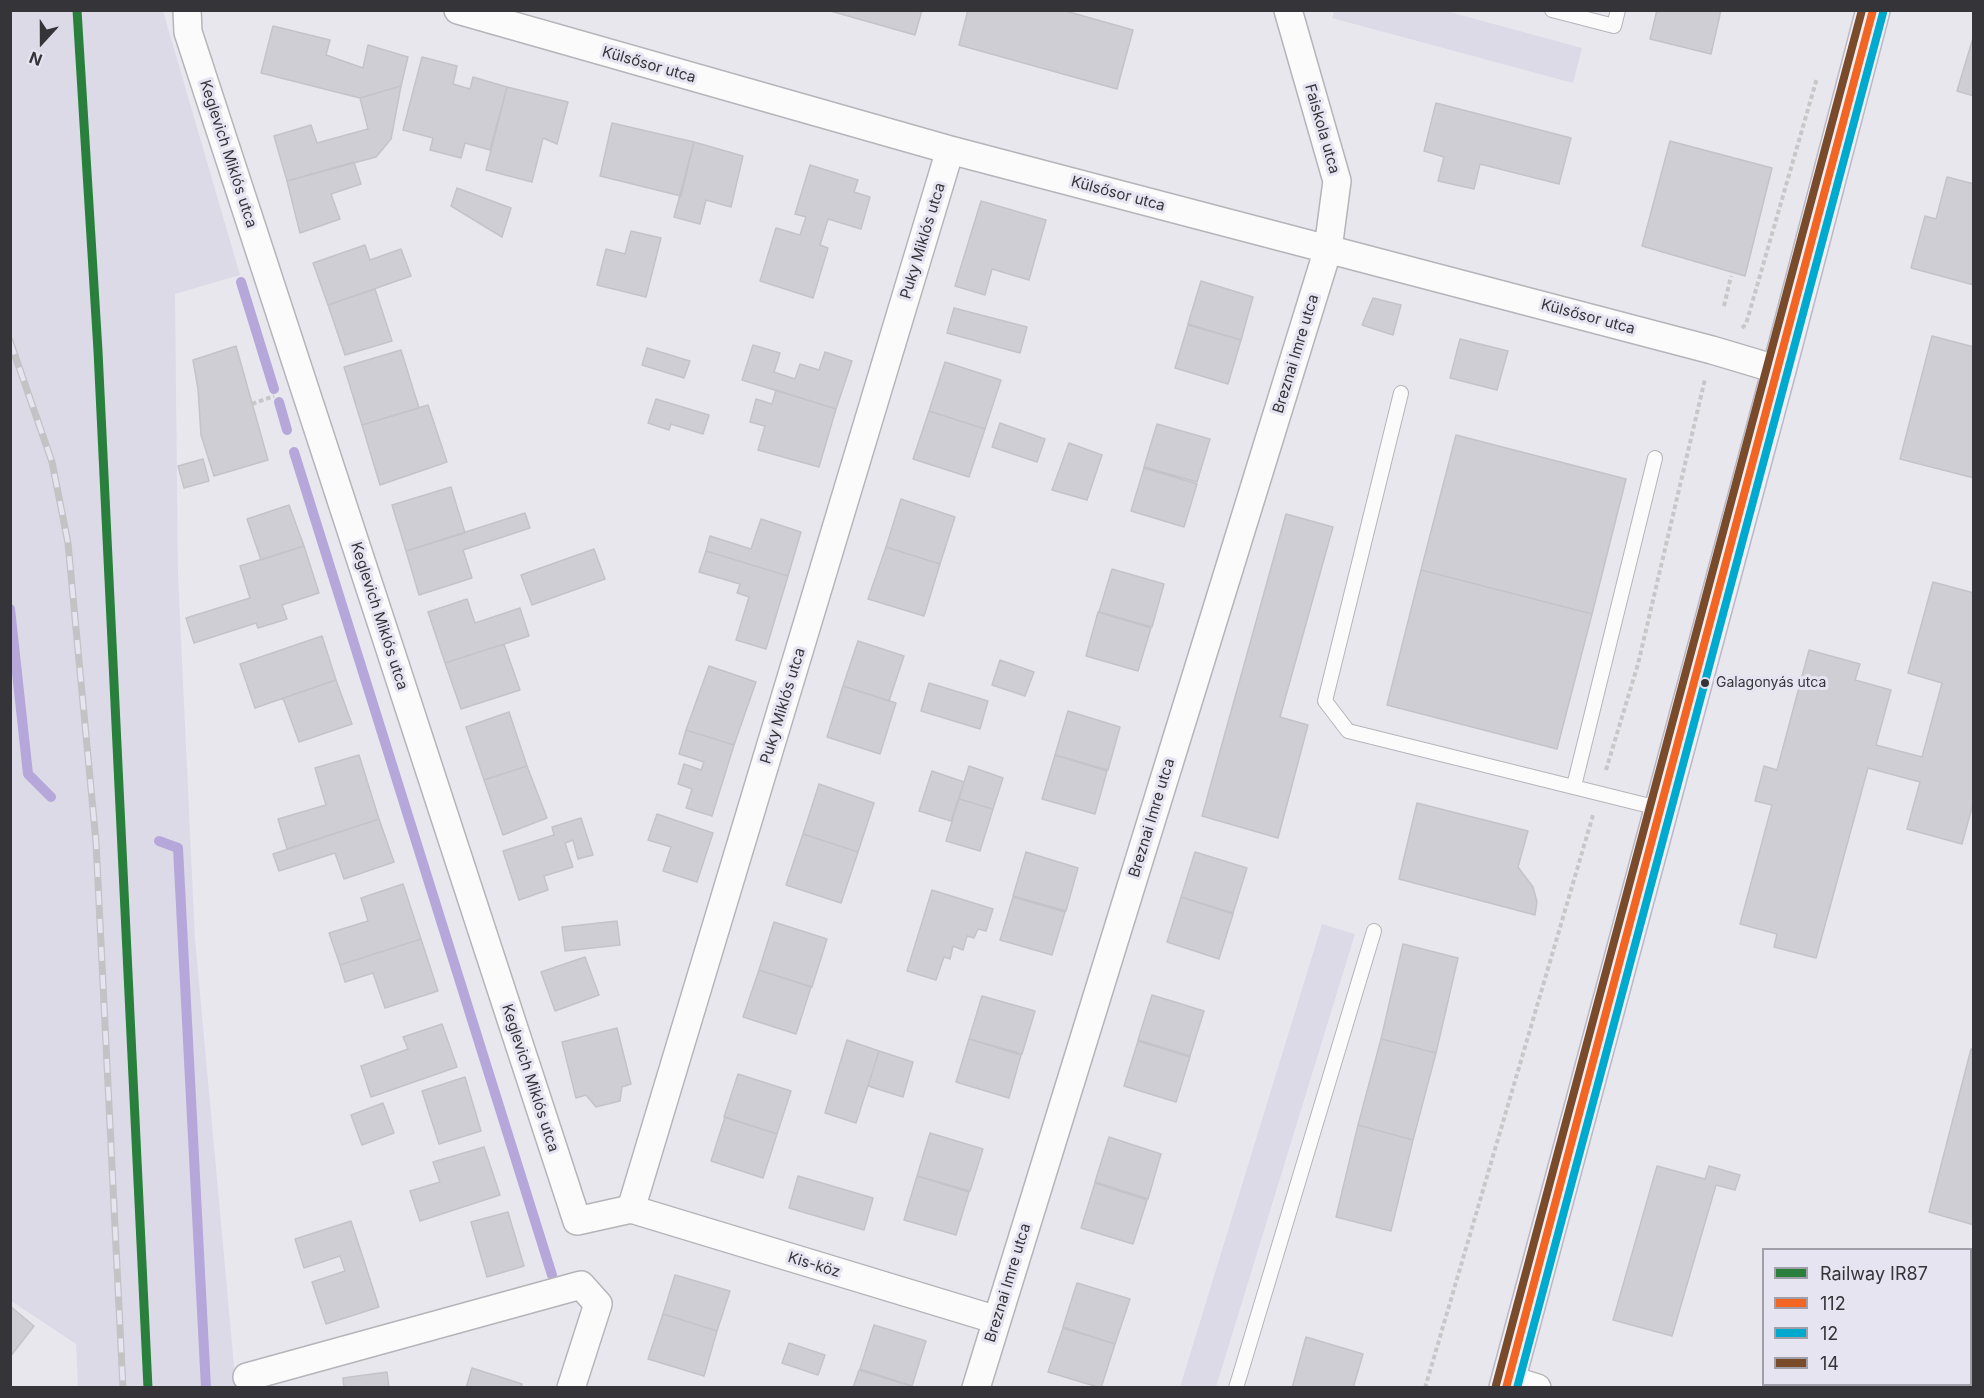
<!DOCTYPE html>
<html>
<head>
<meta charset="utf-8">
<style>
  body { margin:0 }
  #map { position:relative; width:1984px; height:1398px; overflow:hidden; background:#e8e7ee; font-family:Inter,sans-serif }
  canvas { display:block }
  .frame { position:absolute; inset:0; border:12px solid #353439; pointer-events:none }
  .legend { position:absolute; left:1762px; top:1248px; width:210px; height:138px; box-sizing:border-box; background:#e7e4f1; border:2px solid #a09ea7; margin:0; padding:8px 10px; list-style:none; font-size:18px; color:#353439 }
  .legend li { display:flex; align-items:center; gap:12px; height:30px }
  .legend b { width:30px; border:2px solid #a09ea7 }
  .north { position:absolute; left:12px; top:12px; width:60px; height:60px; -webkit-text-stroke:4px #e7e4f1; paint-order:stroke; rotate:201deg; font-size:16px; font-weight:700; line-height:24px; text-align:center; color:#353439 }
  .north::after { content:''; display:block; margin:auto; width:21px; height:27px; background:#353439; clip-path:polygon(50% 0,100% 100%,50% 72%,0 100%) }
</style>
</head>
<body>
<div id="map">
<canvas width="1984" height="1398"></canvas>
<div class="frame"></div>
<ul class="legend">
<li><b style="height:8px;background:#29803c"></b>Railway IR87</li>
<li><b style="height:8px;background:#f26522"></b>112</li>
<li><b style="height:8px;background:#00a9ce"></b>12</li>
<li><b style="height:8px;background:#7a4b2a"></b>14</li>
</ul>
<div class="north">N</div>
</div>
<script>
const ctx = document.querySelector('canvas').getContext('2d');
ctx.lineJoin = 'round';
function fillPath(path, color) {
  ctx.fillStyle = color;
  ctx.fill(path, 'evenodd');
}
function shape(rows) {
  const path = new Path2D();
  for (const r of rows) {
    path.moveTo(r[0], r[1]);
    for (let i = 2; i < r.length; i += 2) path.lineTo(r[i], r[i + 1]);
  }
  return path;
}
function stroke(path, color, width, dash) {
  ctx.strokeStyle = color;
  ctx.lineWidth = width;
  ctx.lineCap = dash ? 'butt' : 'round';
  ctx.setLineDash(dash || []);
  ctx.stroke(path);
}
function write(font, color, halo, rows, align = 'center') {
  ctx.font = font + ' Inter,sans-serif';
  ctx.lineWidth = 6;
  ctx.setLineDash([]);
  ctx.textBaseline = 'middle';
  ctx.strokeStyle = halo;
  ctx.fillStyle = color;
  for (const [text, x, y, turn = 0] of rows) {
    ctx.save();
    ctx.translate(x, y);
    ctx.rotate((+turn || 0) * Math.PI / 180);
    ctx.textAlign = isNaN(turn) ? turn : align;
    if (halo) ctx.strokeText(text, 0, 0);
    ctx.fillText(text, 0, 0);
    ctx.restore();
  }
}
const built = shape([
  [10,11,163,11,240,275,175,294,178,575,195,939,236,1387,78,1387,76,1344,11,1301],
  [1334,11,1446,11,1582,48,1573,83,1332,18],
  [1322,924,1355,934,1216,1387,1180,1387]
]);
const stream = shape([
  [241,282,274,389],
  [279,402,287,430],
  [294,452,552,1275],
  [10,609,28,774,51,797],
  [159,841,178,848,206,1388]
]);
const building = shape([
  [827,10,922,10,915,35,827,10],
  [968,10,1062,10,1133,30,1117,89,959,45,968,10],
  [1657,10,1721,10,1711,54,1650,39,1657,10],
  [273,26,330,40,326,55,363,68,368,45,408,57,401,86,360,98,261,73,273,26],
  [1973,38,1974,39,1974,96,1957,91,1973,38],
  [422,57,457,66,453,84,470,89,473,77,507,87,490,150,465,143,461,158,430,150,433,138,403,130,422,57],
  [401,86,391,139,376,157,287,181,274,136,311,125,317,143,368,129,360,98,401,86],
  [507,87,568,102,557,144,543,138,532,182,486,170,507,87],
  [1436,103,1571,138,1559,184,1480,164,1474,189,1438,181,1444,157,1424,151,1436,103],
  [612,123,694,142,681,196,600,176,612,123],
  [1670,141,1772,168,1745,276,1642,246,1670,141],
  [694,142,743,156,731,207,706,200,700,224,674,217,694,142],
  [354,162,361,184,331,194,340,219,300,233,287,181,354,162],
  [810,165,858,180,854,192,870,197,861,229,828,219,820,245,828,248,813,298,760,281,776,228,800,235,806,217,795,214,810,165],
  [1947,177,1974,184,1974,285,1911,268,1925,216,1936,219,1947,177],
  [457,188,511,208,502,237,451,206,457,188],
  [981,201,1046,220,1029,280,992,269,985,295,955,286,981,201],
  [631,231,661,238,646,297,597,285,606,249,625,254,631,231],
  [365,245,370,260,401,249,411,276,328,305,313,263,365,245],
  [1201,281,1253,297,1241,340,1188,324,1201,281],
  [375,289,392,341,345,355,328,305,375,289],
  [1373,298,1401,305,1393,335,1362,325,1373,298],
  [954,308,1027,327,1020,353,947,333,954,308],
  [1188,325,1241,340,1228,384,1175,368,1188,325],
  [1932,336,1974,347,1974,478,1900,459,1932,336],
  [1460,339,1508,351,1497,390,1450,378,1460,339],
  [753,345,780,353,774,372,795,379,800,364,819,370,825,352,852,361,836,409,742,380,753,345],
  [236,346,268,460,214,476,201,435,198,389,193,360,236,346],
  [647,348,690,361,684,378,642,365,647,348],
  [401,350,419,408,362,425,344,367,401,350],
  [945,362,1001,380,985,429,929,411,945,362],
  [776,390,836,409,819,467,758,450,765,426,750,422,756,399,772,404,776,390],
  [656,399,709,415,703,434,671,424,669,430,648,423,656,399],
  [428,405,447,462,380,485,362,425,428,405],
  [929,411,985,429,969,477,913,459,929,411],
  [1000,423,1045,439,1037,462,992,447,1000,423],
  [1157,424,1210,439,1197,482,1144,467,1157,424],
  [1456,435,1626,479,1592,614,1421,570,1456,435],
  [1069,443,1102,455,1087,500,1052,490,1069,443],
  [203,459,209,481,184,488,178,466,203,459],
  [1144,468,1197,484,1184,527,1131,511,1144,468],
  [451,487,465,533,406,551,392,505,451,487],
  [901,499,955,517,940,564,886,547,901,499],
  [289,505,304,546,261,560,247,519,289,505],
  [525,513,530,528,463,550,472,578,419,595,406,551,525,513],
  [1286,514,1333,527,1280,717,1308,725,1278,838,1202,816,1286,514],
  [761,519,801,532,788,576,706,551,710,536,751,549,761,519],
  [304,546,319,593,282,605,287,619,258,628,256,623,194,643,186,618,250,598,240,566,304,546],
  [886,547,940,564,924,616,868,599,886,547],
  [594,549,605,579,532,605,521,575,594,549],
  [706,551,788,576,766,649,736,640,749,597,737,593,740,584,699,572,706,551],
  [1112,569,1164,584,1152,627,1099,612,1112,569],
  [1421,570,1592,614,1557,749,1387,705,1421,570],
  [1933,582,1974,593,1974,800,1962,844,1907,829,1920,782,1868,768,1816,958,1774,947,1777,934,1740,924,1772,805,1755,801,1764,766,1777,770,1809,650,1860,664,1855,680,1891,690,1876,745,1922,757,1942,683,1908,673,1933,582],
  [467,599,475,623,520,608,529,636,445,663,428,612,467,599],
  [1098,612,1151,628,1138,671,1086,656,1098,612],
  [322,636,336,680,255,708,240,664,322,636],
  [858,641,904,656,889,701,843,686,858,641],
  [504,644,520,690,461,709,445,663,504,644],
  [1000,660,1034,672,1025,696,992,685,1000,660],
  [709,666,756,682,734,745,686,730,709,666],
  [336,680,352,724,299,742,283,698,336,680],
  [929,683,988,701,980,729,921,711,929,683],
  [843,686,896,703,880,754,827,737,843,686],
  [1068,711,1120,727,1108,770,1055,755,1068,711],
  [509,712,527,766,484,780,466,727,509,712],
  [686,730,734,745,712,816,686,808,692,789,678,784,684,764,701,770,704,762,679,754,686,730],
  [359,755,379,819,287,849,278,819,326,805,315,768,359,755],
  [1055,755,1107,771,1095,814,1042,799,1055,755],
  [527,766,547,818,503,835,484,780,527,766],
  [969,766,1003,778,993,809,959,799,969,766],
  [932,771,964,782,951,821,919,811,932,771],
  [819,784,874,803,858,852,803,834,819,784],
  [959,799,993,809,980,851,946,841,959,799],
  [1417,803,1528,831,1518,867,1533,887,1537,902,1535,915,1399,879,1417,803],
  [657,814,713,833,697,882,663,871,671,847,648,840,657,814],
  [581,818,593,855,578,859,573,840,565,843,573,867,544,876,548,890,519,900,503,851,554,835,552,827,581,818],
  [379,819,394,862,344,879,335,853,279,871,273,854,379,819],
  [803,834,858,852,841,903,786,885,803,834],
  [1026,852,1078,868,1066,911,1013,896,1026,852],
  [1195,852,1247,868,1233,913,1181,897,1195,852],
  [403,884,421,939,340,965,329,933,368,921,361,898,403,884],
  [932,890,993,909,986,931,978,929,974,938,967,936,963,950,953,946,950,959,944,957,936,980,907,971,932,890],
  [1013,897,1065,912,1052,955,1000,940,1013,897],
  [1181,897,1233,914,1219,959,1167,942,1181,897],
  [617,921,620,945,565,951,562,927,617,921],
  [774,922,827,939,812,987,759,970,774,922],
  [421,939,438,991,385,1008,373,973,345,982,340,965,421,939],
  [1403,944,1458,958,1436,1053,1381,1039,1403,944],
  [585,957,599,995,555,1011,541,972,585,957],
  [759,970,811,987,796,1034,743,1017,759,970],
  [1152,995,1204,1011,1190,1056,1138,1040,1152,995],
  [982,996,1035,1011,1022,1054,969,1039,982,996],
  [442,1024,457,1067,371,1097,361,1066,408,1049,403,1037,442,1024],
  [617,1028,631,1084,622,1087,620,1101,596,1107,586,1095,576,1098,562,1042,617,1028],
  [969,1039,1021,1055,1009,1098,956,1082,969,1039],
  [1381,1039,1436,1053,1413,1140,1358,1125,1381,1039],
  [847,1040,879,1051,856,1123,825,1113,847,1040],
  [1138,1041,1190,1057,1176,1102,1124,1086,1138,1041],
  [1971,1049,1974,1050,1974,1225,1929,1212,1971,1049],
  [879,1051,913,1062,903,1097,868,1086,879,1051],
  [738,1074,791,1091,777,1134,724,1117,738,1074],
  [465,1077,481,1131,439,1144,422,1091,465,1077],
  [383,1103,394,1133,362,1145,351,1115,383,1103],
  [725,1117,777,1134,763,1178,711,1161,725,1117],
  [1358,1125,1413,1140,1391,1231,1336,1217,1358,1125],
  [930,1133,983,1149,970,1191,917,1176,930,1133],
  [1109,1137,1161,1154,1148,1199,1095,1182,1109,1137],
  [484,1147,500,1195,420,1221,410,1191,440,1182,433,1162,484,1147],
  [1657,1166,1705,1179,1709,1166,1740,1175,1735,1190,1716,1185,1672,1336,1613,1320,1657,1166],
  [798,1176,873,1198,864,1230,789,1208,798,1176],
  [917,1176,969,1192,956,1235,904,1220,917,1176],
  [1095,1183,1147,1200,1133,1244,1081,1228,1095,1183],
  [508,1212,524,1266,487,1277,471,1222,508,1212],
  [351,1221,379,1307,326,1324,312,1282,345,1271,340,1256,304,1268,295,1239,351,1221],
  [675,1275,730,1291,717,1331,663,1314,675,1275],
  [1077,1283,1130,1299,1115,1344,1063,1327,1077,1283],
  [10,1306,34,1326,10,1357,10,1306],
  [663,1314,717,1331,704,1376,648,1359,663,1314],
  [874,1325,926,1341,912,1386,860,1369,874,1325],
  [1063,1328,1115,1344,1101,1388,1048,1372,1063,1328],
  [1306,1337,1363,1354,1353,1388,1292,1388,1306,1337],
  [789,1343,825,1355,818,1375,782,1363,789,1343],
  [472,1368,522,1384,521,1388,466,1388,472,1368],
  [859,1370,911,1386,911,1388,853,1388,859,1370],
  [387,1372,389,1388,344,1388,343,1378,387,1372]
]);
const path = shape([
  [1724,306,1731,276],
  [1742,328,1746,324,1817,78],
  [252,404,274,396],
  [1606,770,1638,664,1705,379],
  [1425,1388,1593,815]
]);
const lane = shape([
  [1552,10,1614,26,1618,10],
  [1401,393,1325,701,1348,731,1662,809],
  [1574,786,1655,458],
  [1236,1388,1374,931]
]);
const street = shape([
  [187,10,188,32,577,1221,631,1209,997,1320],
  [458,10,950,150,1712,350,1779,370],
  [631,1209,950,150],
  [247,1377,581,1285,598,1304,571,1388],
  [1508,1379,1537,1388],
  [976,1388,1328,249,1337,181,1288,10]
]);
const primary = shape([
  [1506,1388,1779,370,1873,10]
]);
const rail = shape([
  [10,341,52,462,68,543,96,842,123,1388]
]);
const bus1 = shape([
  [1506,1388,1873,10]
]);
const bus2 = shape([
  [1517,1388,1883,13]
]);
const bus3 = shape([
  [1496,1385,1862,10]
]);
const rail1 = shape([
  [77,10,98,351,148,1388]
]);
const markers = [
  [1705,683,5,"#353439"]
];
const busNames = [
  ["Galagonyás utca",1716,683]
];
const streetNames = [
  ["Külsősor utca",649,65,16],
  ["Faiskola utca",1322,129,74],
  ["Keglevich Miklós utca",228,154,72],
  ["Külsősor utca",1118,194,15],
  ["Puky Miklós utca",923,241,-73],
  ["Külsősor utca",1588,317,15],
  ["Breznai Imre utca",1296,354,-73],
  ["Keglevich Miklós utca",379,616,72],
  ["Puky Miklós utca",783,706,-73],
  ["Breznai Imre utca",1152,818,-73],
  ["Keglevich Miklós utca",530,1078,72],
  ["Kis-köz",814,1265,17],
  ["Breznai Imre utca",1008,1283,-73]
];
fillPath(built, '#dddae8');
stroke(stream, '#b5a7d9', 10);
fillPath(building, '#cfced4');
stroke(building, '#c4c3c8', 1.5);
stroke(lane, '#b5b4b9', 16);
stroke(street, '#b5b4b9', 30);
stroke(primary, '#bbb8c5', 36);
stroke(path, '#c7c7c9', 4, [4.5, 3]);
stroke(lane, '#fcfbfc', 14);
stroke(street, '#fcfbfc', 27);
stroke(primary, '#f0eff6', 33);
stroke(rail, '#c3c2c4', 7);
stroke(rail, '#e7e4f1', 4.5, [14]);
stroke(bus1, '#f26522', 8);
stroke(bus2, '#00a9ce', 8);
stroke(bus3, '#7a4b2a', 8);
stroke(rail1, '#29803c', 9);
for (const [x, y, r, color] of markers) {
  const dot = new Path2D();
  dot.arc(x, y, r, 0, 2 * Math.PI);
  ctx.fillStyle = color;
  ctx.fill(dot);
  stroke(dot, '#e7e4f1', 2);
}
write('14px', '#353439', '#e7e4f1', busNames, 'left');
write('15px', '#353439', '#e7e4f1', streetNames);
</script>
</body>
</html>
